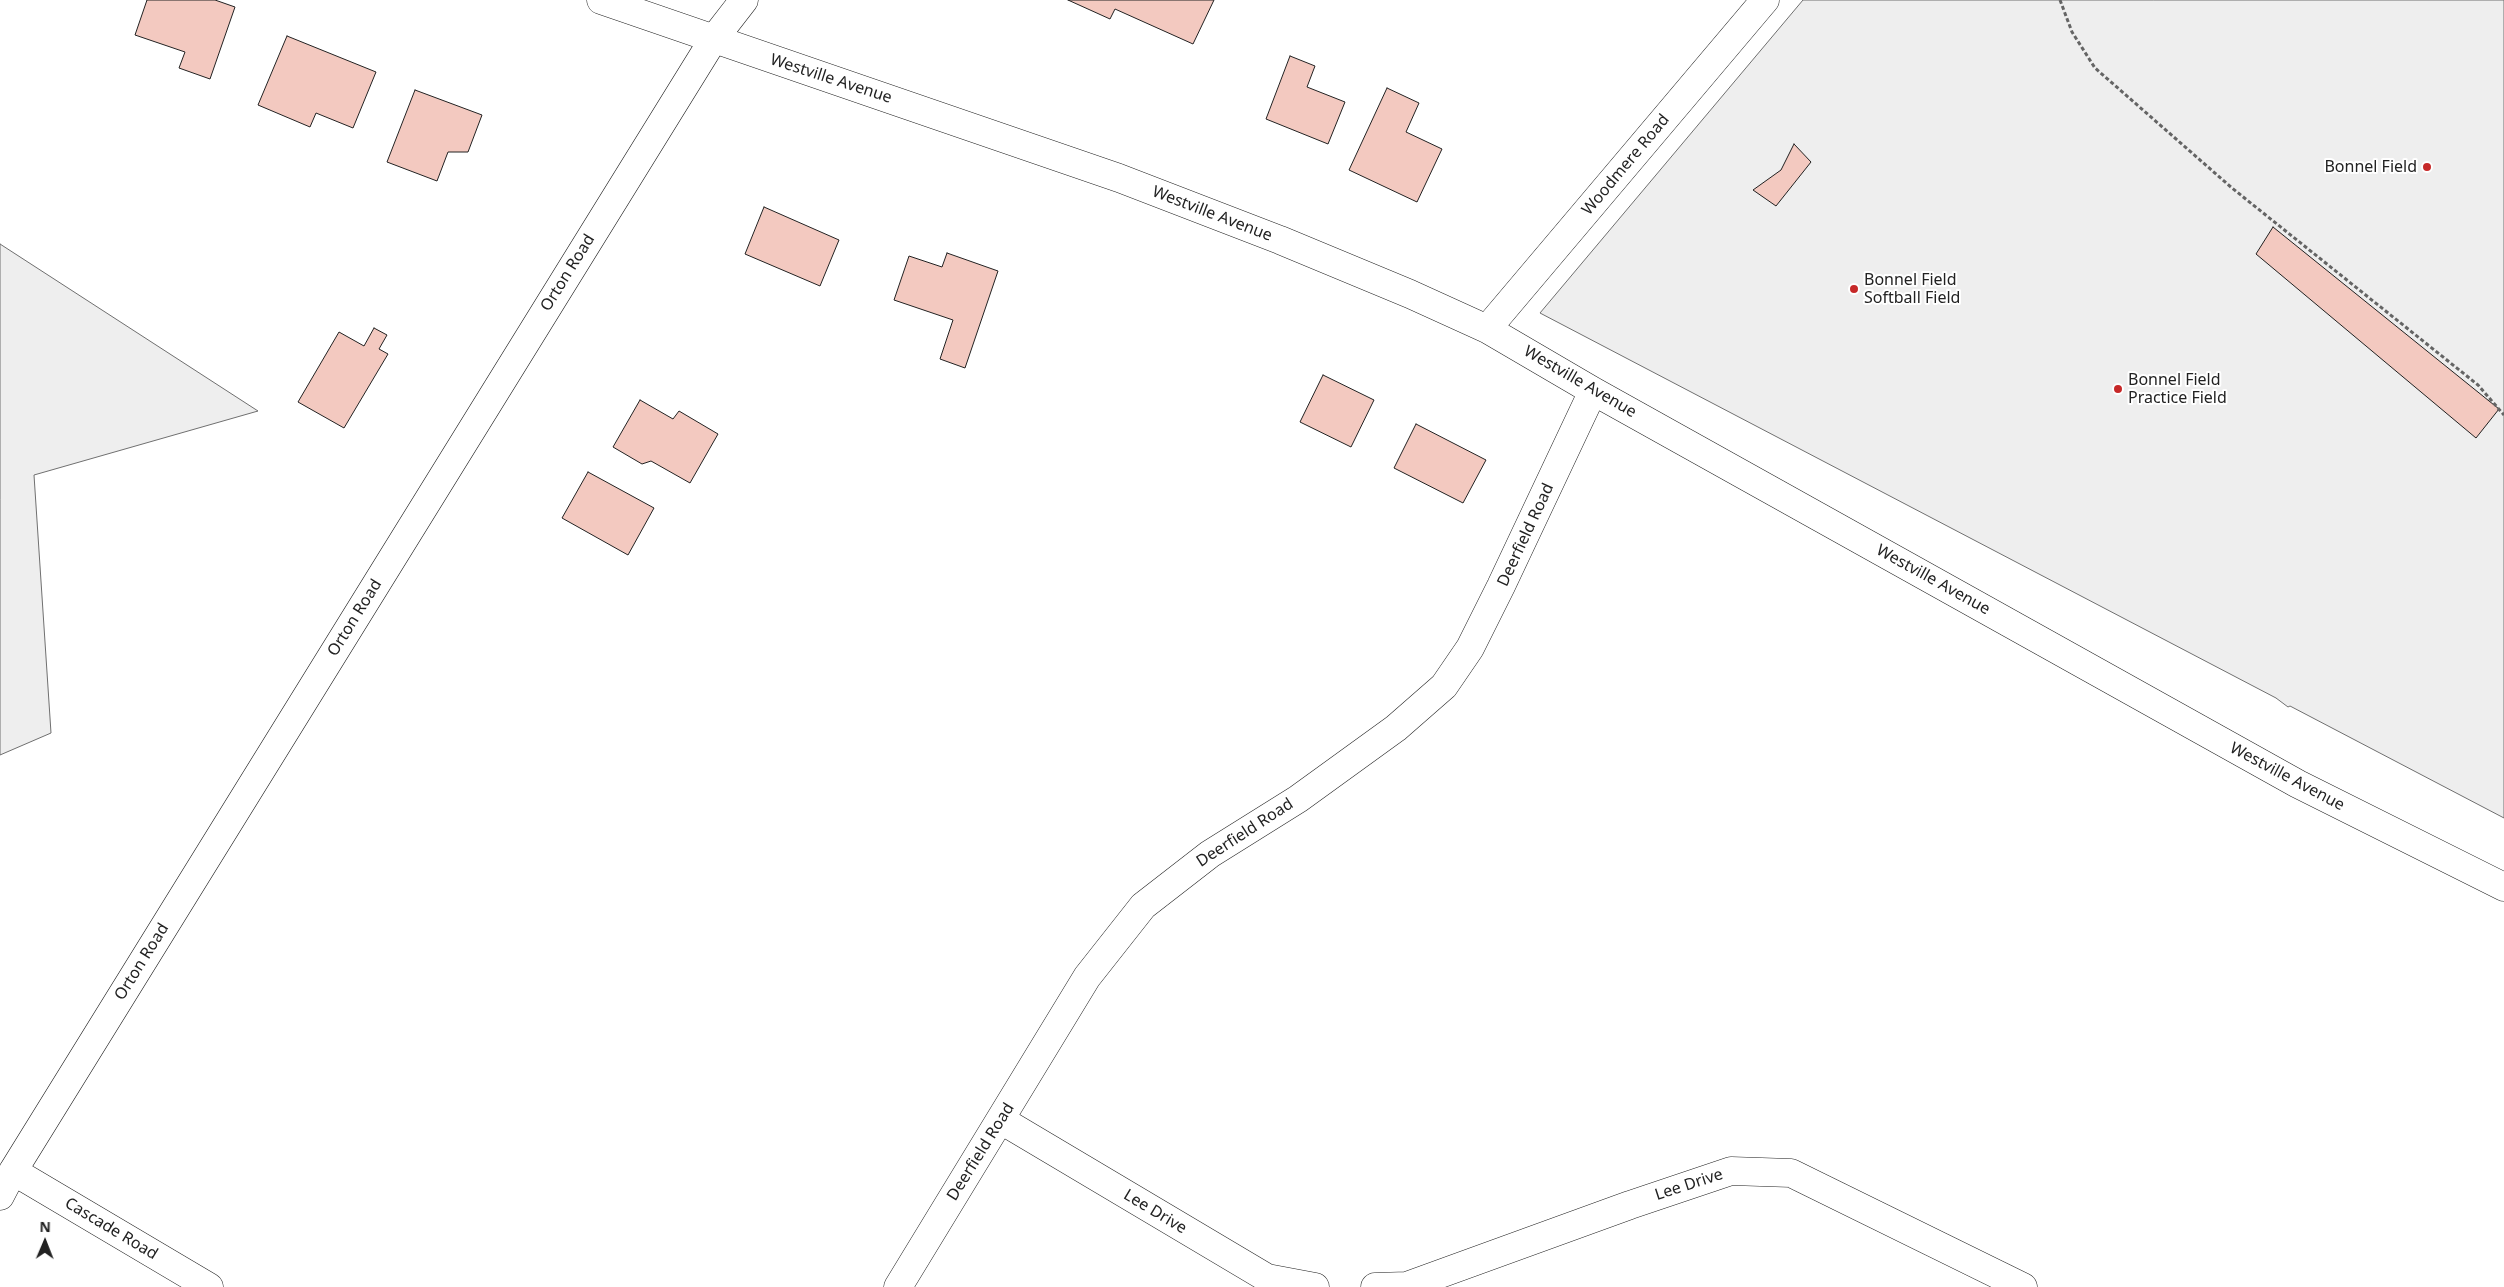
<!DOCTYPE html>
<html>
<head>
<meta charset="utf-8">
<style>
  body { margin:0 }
  #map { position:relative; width:2504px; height:1287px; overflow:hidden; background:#fff; font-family:"Noto Sans",sans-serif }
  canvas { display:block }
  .north { position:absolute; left:20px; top:1217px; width:50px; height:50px; -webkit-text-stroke:4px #fff; paint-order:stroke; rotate:1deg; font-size:14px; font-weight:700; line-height:20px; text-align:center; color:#222 }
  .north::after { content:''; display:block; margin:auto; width:18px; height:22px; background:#222; clip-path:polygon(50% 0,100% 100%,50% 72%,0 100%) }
</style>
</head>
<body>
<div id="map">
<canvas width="2504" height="1287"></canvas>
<div class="north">N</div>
</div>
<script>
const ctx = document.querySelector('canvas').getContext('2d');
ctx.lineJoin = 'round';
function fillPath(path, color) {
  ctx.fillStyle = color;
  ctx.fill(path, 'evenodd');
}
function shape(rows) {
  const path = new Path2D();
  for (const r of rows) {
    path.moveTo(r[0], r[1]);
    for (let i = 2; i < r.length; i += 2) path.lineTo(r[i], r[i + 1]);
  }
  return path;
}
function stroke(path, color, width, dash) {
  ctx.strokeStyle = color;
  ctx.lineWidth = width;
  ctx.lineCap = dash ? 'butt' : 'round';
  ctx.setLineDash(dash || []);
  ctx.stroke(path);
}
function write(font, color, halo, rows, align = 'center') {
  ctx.font = font + ' "Noto Sans",sans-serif';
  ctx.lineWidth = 4;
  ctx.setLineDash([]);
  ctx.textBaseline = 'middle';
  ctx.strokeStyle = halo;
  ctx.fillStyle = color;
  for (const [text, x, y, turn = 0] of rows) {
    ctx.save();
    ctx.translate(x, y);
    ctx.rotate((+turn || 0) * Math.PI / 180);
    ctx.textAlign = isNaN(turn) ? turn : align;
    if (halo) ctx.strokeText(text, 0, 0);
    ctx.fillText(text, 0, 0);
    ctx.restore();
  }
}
const green = shape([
  [1803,0,2504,0,2504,818,2290,706,2288,707,2276,698,1540,313,1803,0],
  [0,244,258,411,34,475,51,733,0,755,0,244]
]);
const building = shape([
  [147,0,215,0,235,7,210,79,179,68,185,52,135,35,147,0],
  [1068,0,1214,0,1193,44,1115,9,1110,19,1068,0],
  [287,36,376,72,353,128,316,113,310,127,258,105,287,36],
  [1290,56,1315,66,1307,87,1345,102,1328,144,1266,119,1290,56],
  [1387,88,1419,103,1406,132,1442,149,1417,202,1349,170,1387,88],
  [415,90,482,115,468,152,448,152,437,181,387,162,415,90],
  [1794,144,1811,162,1776,206,1753,190,1781,170,1794,144],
  [764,207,839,240,820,286,745,254,764,207],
  [2273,227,2499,409,2476,438,2256,254,2273,227],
  [947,253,998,271,965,368,940,359,953,320,894,300,909,256,942,267,947,253],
  [374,328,387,335,379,349,388,354,344,428,298,402,339,332,364,346,374,328],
  [1323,375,1374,400,1351,447,1300,422,1323,375],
  [640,400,673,419,679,411,718,434,690,483,651,461,642,464,613,447,640,400],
  [1416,424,1486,460,1463,503,1394,468,1416,424],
  [588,472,654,508,628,555,562,518,588,472]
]);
const path = shape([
  [2060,0,2072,32,2095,68,2232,188,2478,385,2504,415]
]);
const minor = shape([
  [601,0,1119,178,1280,240,1410,294,1487,329,1593,391,2298,784,2504,887],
  [1487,329,1765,0],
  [1001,1120,1267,1278,1315,1287],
  [13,1171,209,1287],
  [0,1196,13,1171,713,40,744,0],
  [898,1287,1087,977,1143,906,1210,854,1298,799,1396,728,1444,686,1470,648,1501,586,1593,391],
  [1375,1287,1407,1286,1630,1205,1731,1171,1791,1173,2023,1287]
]);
const markers = [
  [2427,167,5,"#c62828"],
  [1854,289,5,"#c62828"],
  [2118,389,5,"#c62828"]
];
const streetNames = [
  ["Westville Avenue",831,79,18],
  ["Woodmere Road",1626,165,-50],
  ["Westville Avenue",1212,214,21],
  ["Orton Road",568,273,-58],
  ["Westville Avenue",1580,382,30],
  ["Deerfield Road",1526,535,-65],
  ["Westville Avenue",1933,580,29],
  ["Orton Road",355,618,-58],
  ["Westville Avenue",2287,777,28],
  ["Deerfield Road",1245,833,-33],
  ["Orton Road",142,962,-58],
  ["Deerfield Road",981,1152,-58],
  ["Lee Drive",1689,1185,-18],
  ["Lee Drive",1155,1212,31],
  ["Cascade Road",111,1229,31]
];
const poiNames = [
  ["Bonnel Field",2417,167,"right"],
  ["Bonnel Field",1864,280],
  ["Softball Field",1864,298],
  ["Bonnel Field",2128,380],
  ["Practice Field",2128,398]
];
fillPath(green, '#eee');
stroke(green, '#6f6f6f', 1);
fillPath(building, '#f3c9c0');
stroke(building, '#222', 1);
stroke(minor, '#222', 29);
stroke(path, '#646464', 3, [4, 2.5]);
stroke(minor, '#fff', 28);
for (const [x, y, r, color] of markers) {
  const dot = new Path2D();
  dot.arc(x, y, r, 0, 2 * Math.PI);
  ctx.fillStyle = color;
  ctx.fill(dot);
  stroke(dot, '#fff', 2);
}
write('16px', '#222', '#fff', streetNames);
write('16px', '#222', '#fff', poiNames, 'left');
</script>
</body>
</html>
